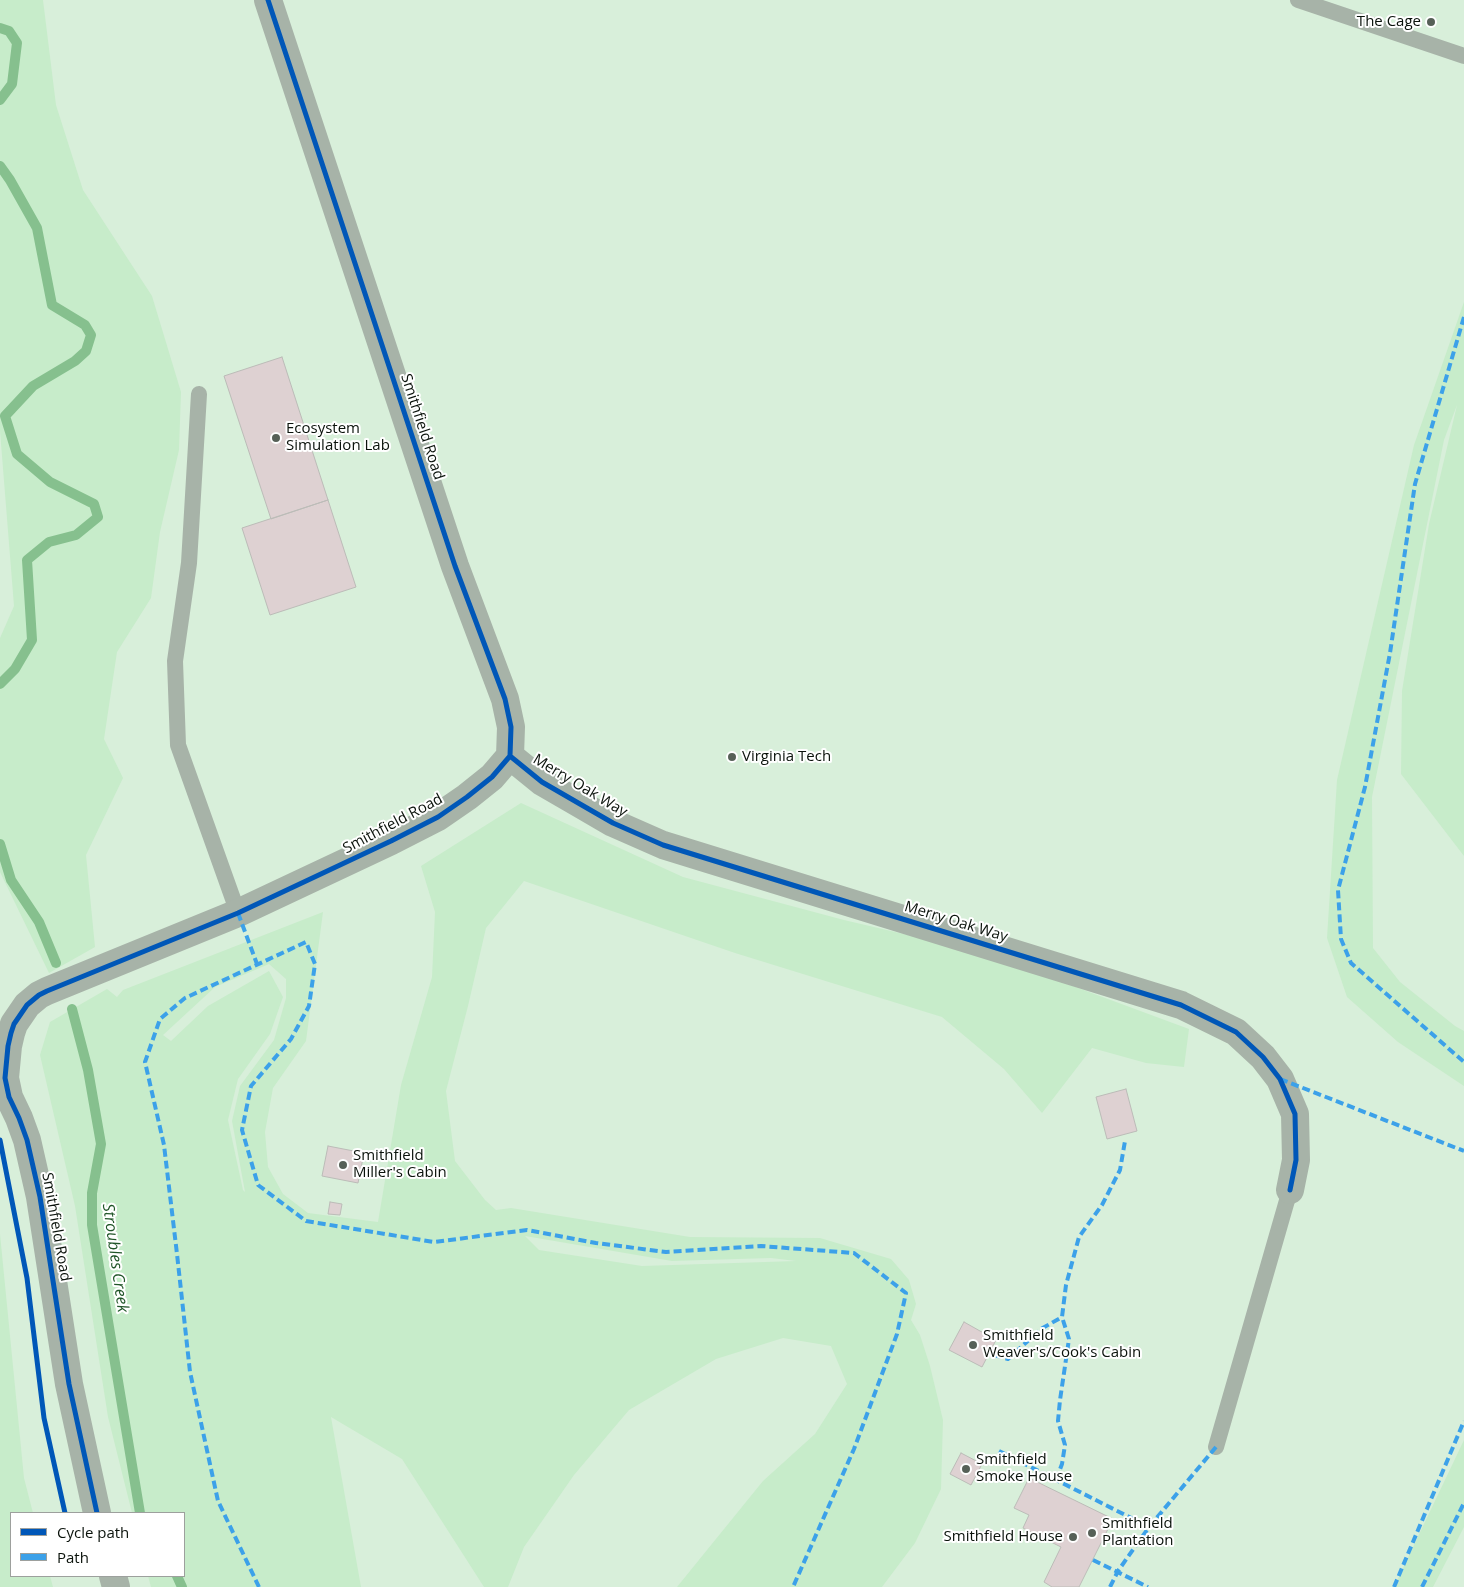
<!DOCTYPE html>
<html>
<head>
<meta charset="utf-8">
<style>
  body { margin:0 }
  #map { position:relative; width:1464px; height:1587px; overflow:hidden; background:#e4f1e5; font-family:"Open Sans",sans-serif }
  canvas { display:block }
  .legend { position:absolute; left:10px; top:1512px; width:175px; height:65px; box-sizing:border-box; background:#fff; border:1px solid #9da09d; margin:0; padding:6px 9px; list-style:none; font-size:15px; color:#0a120b }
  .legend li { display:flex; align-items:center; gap:10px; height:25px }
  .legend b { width:25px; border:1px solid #9da09d }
</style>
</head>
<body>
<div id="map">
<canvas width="1464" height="1587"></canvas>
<ul class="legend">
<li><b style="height:6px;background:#0057b8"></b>Cycle path</li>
<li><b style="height:6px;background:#3ca1e9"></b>Path</li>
</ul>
</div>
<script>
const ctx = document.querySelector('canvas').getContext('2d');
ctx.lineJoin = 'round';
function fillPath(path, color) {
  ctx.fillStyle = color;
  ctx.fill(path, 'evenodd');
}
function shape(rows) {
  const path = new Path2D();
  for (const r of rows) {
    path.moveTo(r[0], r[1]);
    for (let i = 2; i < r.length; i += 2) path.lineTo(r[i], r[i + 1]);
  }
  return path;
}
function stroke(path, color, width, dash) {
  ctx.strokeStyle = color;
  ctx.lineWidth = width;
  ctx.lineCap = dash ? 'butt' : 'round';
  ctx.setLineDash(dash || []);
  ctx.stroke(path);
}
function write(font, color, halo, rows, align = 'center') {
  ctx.font = font + ' "Open Sans",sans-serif';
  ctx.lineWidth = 4;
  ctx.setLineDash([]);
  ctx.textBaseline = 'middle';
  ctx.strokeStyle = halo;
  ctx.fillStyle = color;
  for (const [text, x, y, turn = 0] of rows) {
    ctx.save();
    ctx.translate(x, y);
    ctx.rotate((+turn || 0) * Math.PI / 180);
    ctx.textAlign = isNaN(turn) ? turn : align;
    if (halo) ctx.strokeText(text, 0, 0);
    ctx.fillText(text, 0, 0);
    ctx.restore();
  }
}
const built = shape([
  [0,0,1464,0,1464,1587,0,1587],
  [11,1513,184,1513,184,1576,11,1576]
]);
const green = shape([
  [0,0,43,0,56,105,83,190,152,296,181,392,179,450,160,532,151,598,117,652,104,739,123,778,86,855,95,947,49,973,0,872,0,638,14,606,0,431],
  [1464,302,1464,856,1401,774,1402,691,1429,524,1457,405,1444,440,1372,797,1373,948,1400,982,1455,1026,1464,1031,1464,1086,1398,1042,1347,997,1327,938,1337,780,1414,445],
  [521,803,683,877,844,920,938,942,1035,972,1189,1029,1184,1067,1146,1063,1092,1048,1042,1113,1004,1069,942,1017,735,953,524,881,486,928,468,1006,446,1091,455,1161,485,1200,496,1210,511,1208,690,1237,820,1238,891,1259,909,1280,916,1304,911,1320,920,1335,930,1366,943,1420,941,1489,915,1543,882,1587,677,1587,763,1481,815,1434,847,1384,831,1346,783,1338,716,1359,629,1410,574,1475,524,1547,508,1587,484,1587,402,1459,331,1417,361,1587,151,1587,148,1576,184,1576,184,1513,132,1513,108,1417,75,1206,40,1055,50,1022,107,989,117,997,123,990,323,912,306,1041,273,1088,265,1132,268,1167,283,1194,308,1213,378,1222,401,1085,432,977,435,912,421,866],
  [269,964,286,979,286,998,274,1040,240,1086,232,1121,245,1192,243,1190,228,1120,238,1079,270,1034,283,997,269,971,208,1006,171,1041,163,1035,215,987],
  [525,1236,672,1261,771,1258,796,1261,642,1266,539,1250],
  [0,1234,24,1478,33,1513,11,1513,11,1576,50,1576,53,1587,0,1587],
  [1464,1440,1464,1527,1433,1587,1394,1587]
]);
const stream = shape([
  [0,28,9,31,17,43,12,84,0,100],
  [0,166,10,180,37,228,52,305,85,325,91,335,86,351,75,361,33,386,5,416,17,454,50,482,94,504,98,517,76,535,49,542,27,560,32,640,15,669,0,684],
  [0,844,11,880,39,922,56,963],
  [72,1009,88,1070,101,1144,92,1193,92,1225,140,1513],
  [177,1576,182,1587]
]);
const building = shape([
  [282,357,328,500,271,519,224,376,282,357],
  [328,500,356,587,270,615,242,528,328,500],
  [1126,1089,1137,1131,1107,1139,1096,1097,1126,1089],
  [328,1146,364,1153,358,1183,322,1176,328,1146],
  [330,1202,342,1204,340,1215,328,1214,330,1202],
  [964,1322,996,1340,982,1367,949,1350,964,1322],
  [961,1453,982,1464,971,1485,950,1474,961,1453],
  [1029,1478,1113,1519,1079,1587,1052,1587,1044,1582,1061,1547,1023,1528,1029,1515,1014,1508,1029,1478]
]);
const lane = shape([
  [1298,0,1464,56],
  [199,394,189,563,175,661,178,745,238,913],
  [1216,1447,1290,1190]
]);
const street = shape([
  [510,756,542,782,580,804,613,823,663,845,1181,1005,1236,1032,1263,1057,1280,1079,1295,1114,1296,1160,1290,1190],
  [97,1513,69,1384,40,1197,27,1140,19,1118,9,1097,5,1078,8,1046,11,1033,14,1024,27,1005,39,995,47,991,238,913,391,841,438,817,467,797,492,777,510,756,511,727,505,699,455,566,268,0],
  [113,1576,116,1587]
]);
const quiet = shape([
  [1464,317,1415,484,1390,653,1365,787,1338,890,1341,939,1351,963,1464,1062],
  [238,913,257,964],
  [1280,1079,1464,1151],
  [994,1355,1008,1359,1041,1329,1062,1317],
  [999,1451,1149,1527],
  [1056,1480,1062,1464,1065,1445,1058,1421,1060,1400,1069,1339,1062,1317,1066,1285,1079,1237,1102,1205,1120,1170,1125,1141],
  [1093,1560,1148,1587],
  [259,1587,218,1501,190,1372,177,1254,164,1145,145,1062,160,1019,185,998,306,942,315,964,309,1006,291,1039,251,1086,242,1130,258,1185,306,1221,434,1242,527,1230,596,1243,666,1252,761,1246,854,1253,906,1293,897,1334,854,1449,793,1587],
  [1110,1587,1118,1571,1149,1527,1216,1447],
  [1394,1587,1464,1421],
  [1422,1587,1464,1503]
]);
const cycleway = shape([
  [510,756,542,782,580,804,613,823,663,845,1181,1005,1236,1032,1263,1057,1280,1079,1295,1114,1296,1160,1290,1190],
  [0,1140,27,1278,44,1418,65,1513],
  [97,1513,69,1384,40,1197,27,1140,19,1118,9,1097,5,1078,8,1046,11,1033,14,1024,27,1005,39,995,47,991,238,913,391,841,438,817,467,797,492,777,510,756,511,727,505,699,455,566,268,0]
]);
const markers = [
  [1431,22,5,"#566057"],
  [276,438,5,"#566057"],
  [732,757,5,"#566057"],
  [343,1165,5,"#566057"],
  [973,1345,5,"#566057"],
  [966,1469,5,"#566057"],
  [1092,1533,5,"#566057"],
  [1073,1537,5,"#566057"]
];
const poiNames = [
  ["The Cage",1421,22,"right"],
  ["Ecosystem",286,429],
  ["Simulation Lab",286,446],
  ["Virginia Tech",742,757],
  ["Smithfield",353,1156],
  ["Miller's Cabin",353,1173],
  ["Smithfield",983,1336],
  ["Weaver's/Cook's Cabin",983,1353],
  ["Smithfield",976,1460],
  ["Smoke House",976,1477],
  ["Smithfield",1102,1524],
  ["Plantation",1102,1541],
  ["Smithfield House",1063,1537,"right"]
];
const streetNames = [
  ["Smithfield Road",422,427,72],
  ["Merry Oak Way",580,786,31],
  ["Smithfield Road",393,824,-28],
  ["Merry Oak Way",956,922,17],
  ["Smithfield Road",56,1227,80]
];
const waterNames = [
  ["Stroubles Creek",115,1258,82]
];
fillPath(built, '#d8efda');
fillPath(green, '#c7ecca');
stroke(stream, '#86c08e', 10);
fillPath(building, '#ded1d2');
stroke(building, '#bcbcb8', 1);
stroke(lane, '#a7b3a8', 16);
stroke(street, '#a7b3a8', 28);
stroke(quiet, '#3ca1e9', 4, [8, 4]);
stroke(cycleway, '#0057b8', 5);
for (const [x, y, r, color] of markers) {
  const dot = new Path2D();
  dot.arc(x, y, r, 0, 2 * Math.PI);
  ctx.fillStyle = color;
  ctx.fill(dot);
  stroke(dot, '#fff', 2);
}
write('15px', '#0a120b', '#fff', poiNames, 'left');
write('15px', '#0a120b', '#fff', streetNames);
write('italic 16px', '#205528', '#fff', waterNames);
</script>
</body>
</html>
